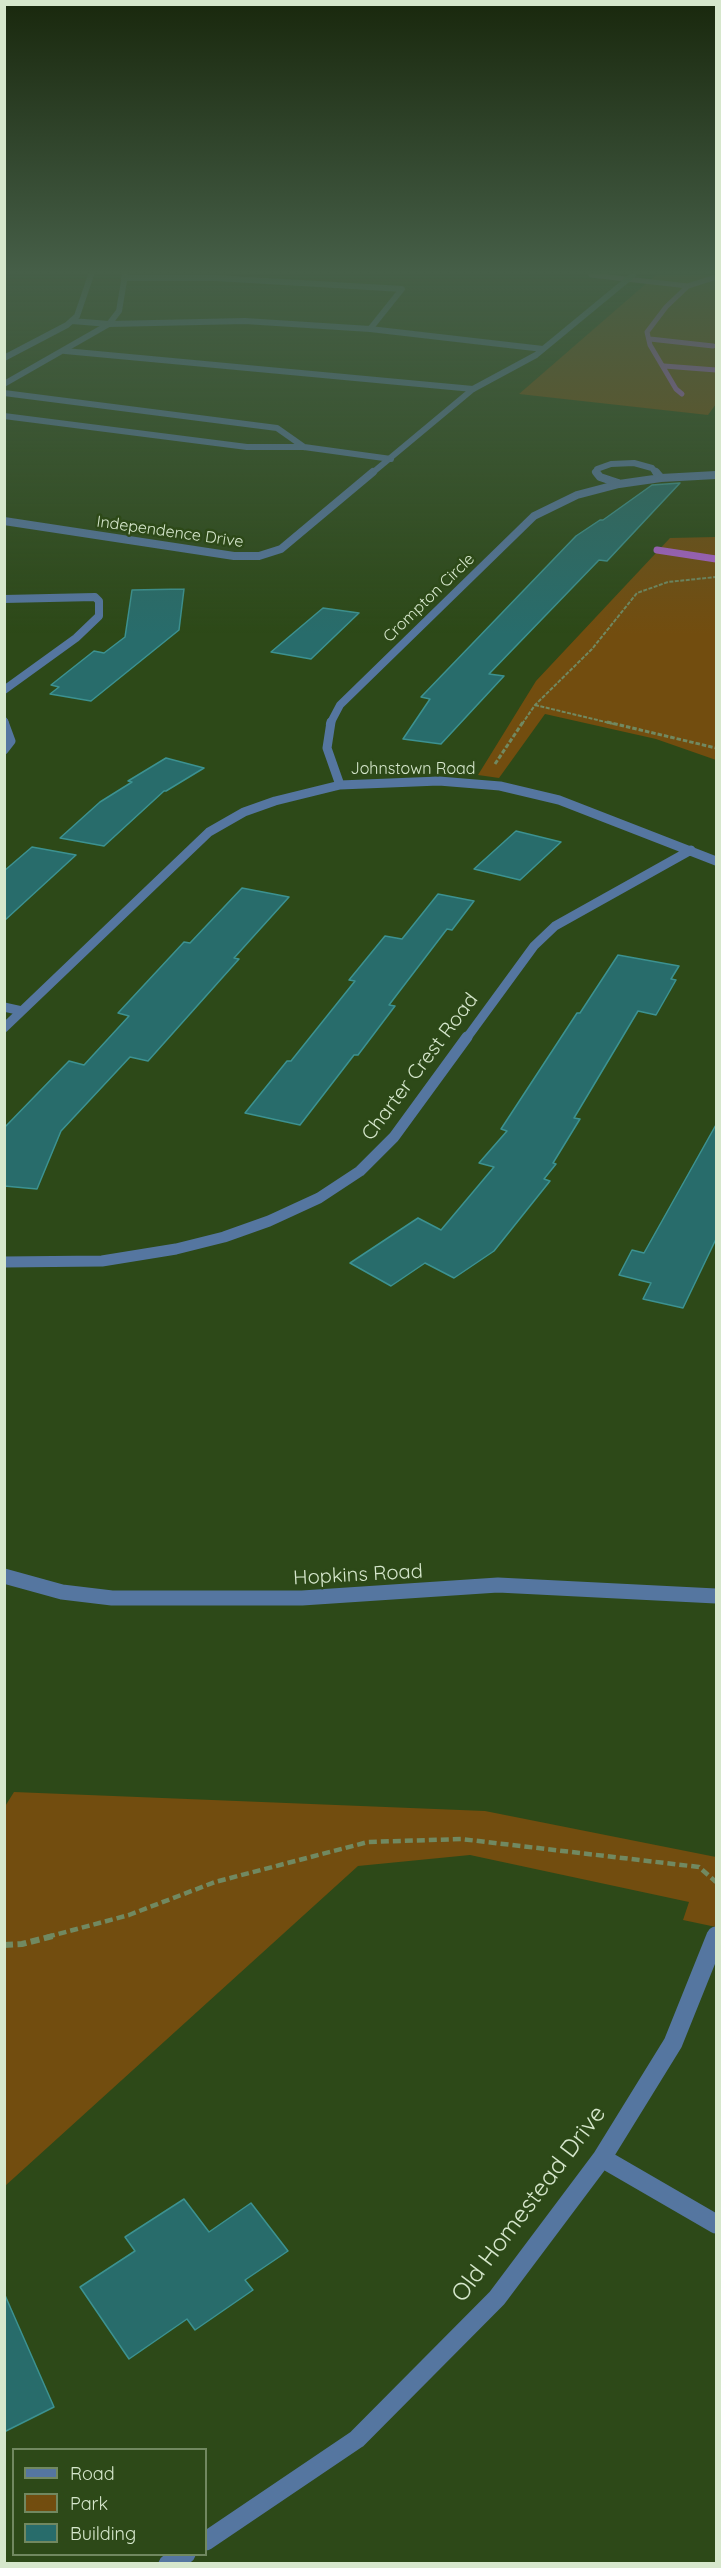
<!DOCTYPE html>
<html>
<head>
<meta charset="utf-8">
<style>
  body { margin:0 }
  #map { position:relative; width:721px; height:2568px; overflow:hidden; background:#2d4918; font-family:Quicksand,sans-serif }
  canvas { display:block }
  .frame { position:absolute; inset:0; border:6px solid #d6e7cc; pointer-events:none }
  .legend { position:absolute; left:12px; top:2448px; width:195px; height:108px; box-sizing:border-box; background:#2d4918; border:2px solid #718860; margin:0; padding:8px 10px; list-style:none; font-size:18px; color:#d6e7cc }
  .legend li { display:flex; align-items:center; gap:12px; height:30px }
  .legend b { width:30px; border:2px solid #718860 }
</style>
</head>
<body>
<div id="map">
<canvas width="721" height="2568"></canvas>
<div class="frame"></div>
<ul class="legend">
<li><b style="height:8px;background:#5576a0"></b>Road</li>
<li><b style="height:16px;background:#724d0f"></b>Park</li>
<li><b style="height:16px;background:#286c6b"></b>Building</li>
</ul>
</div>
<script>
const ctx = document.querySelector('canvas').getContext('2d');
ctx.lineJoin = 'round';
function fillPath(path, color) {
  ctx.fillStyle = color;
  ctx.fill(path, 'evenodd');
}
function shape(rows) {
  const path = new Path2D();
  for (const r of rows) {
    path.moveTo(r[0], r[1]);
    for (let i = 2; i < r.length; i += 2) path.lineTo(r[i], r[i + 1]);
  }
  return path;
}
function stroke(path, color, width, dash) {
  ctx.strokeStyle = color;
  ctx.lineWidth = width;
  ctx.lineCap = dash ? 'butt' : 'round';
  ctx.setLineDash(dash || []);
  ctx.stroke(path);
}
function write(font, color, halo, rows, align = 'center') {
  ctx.font = font + ' Quicksand,sans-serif';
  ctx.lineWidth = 5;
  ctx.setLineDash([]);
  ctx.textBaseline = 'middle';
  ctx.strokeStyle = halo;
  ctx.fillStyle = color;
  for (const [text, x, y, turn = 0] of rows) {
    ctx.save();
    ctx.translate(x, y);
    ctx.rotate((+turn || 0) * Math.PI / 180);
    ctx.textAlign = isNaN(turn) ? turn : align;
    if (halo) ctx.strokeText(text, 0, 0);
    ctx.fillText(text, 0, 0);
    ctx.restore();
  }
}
const green = shape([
  [656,275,716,275,716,404,708,415,519,394],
  [716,537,716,760,656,739,545,714,499,778,478,775,536,681,670,538],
  [14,1792,485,1811,716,1857,716,1927,683,1920,689,1902,470,1855,358,1866,5,2186,4,1808]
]);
const streamFar1 = shape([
  [591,275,688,286],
  [650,339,713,346],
  [664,366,716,370],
  [682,394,676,389,650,345,647,332,666,307,688,286,716,277]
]);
const stream = shape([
  [657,550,716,559]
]);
const building = shape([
  [680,483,607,561,599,560,489,674,504,676,441,744,403,739,430,699,421,697,576,536,600,520,603,520,652,485,680,483],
  [184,589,179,630,91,701,50,694,59,687,51,685,94,651,104,653,125,637,132,590,184,589],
  [323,608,359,613,311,659,271,652,323,608],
  [166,758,204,768,166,791,164,791,104,846,60,838,100,802,132,782,128,781,166,758],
  [516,831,561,842,520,880,474,869,516,831],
  [32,847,76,855,4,921,4,871,32,847],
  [242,888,289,897,234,958,239,959,148,1061,130,1057,61,1131,37,1189,4,1186,4,1128,69,1061,84,1065,129,1016,118,1013,184,942,190,943,242,888],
  [438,894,474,901,452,930,447,929,389,1005,395,1006,358,1055,354,1055,300,1125,245,1113,287,1061,291,1061,355,981,349,980,385,936,402,939,438,894],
  [618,955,679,966,671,979,676,980,656,1015,638,1011,574,1118,580,1119,553,1163,556,1164,544,1179,550,1181,494,1251,454,1278,425,1263,391,1286,350,1263,418,1218,441,1230,494,1167,479,1163,507,1131,501,1129,577,1013,580,1013,618,955],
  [717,1123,717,1237,683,1308,643,1299,651,1283,619,1275,632,1250,644,1253,717,1123],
  [184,2199,209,2232,251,2203,288,2251,245,2280,253,2290,195,2330,187,2319,129,2359,80,2287,135,2251,125,2237,184,2199],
  [4,2293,54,2407,4,2432,4,2293]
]);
const pathFar3 = shape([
  [535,705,614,724],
  [522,724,535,705,592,649,637,593,668,582,716,577]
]);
const pathFar2 = shape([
  [607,722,716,748],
  [495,764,523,722]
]);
const pathFar1 = shape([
  [47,1937,129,1915,215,1882,368,1842,461,1839,699,1867,716,1882]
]);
const path = shape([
  [4,1945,22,1944,53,1936]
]);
const lane = shape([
  [72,321,109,324,245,321,370,329,402,289,216,278,124,278],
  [370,329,543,349],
  [65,351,473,389],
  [4,358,67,325,77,316,91,275],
  [4,393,277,428,304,447],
  [4,416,247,447,304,447,391,459]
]);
const streetFar5 = shape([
  [4,384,109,324,119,311,125,275],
  [371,474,473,389,536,355,633,275],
  [597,474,597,469,611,464,634,463,652,468,657,474]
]);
const streetFar4 = shape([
  [596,472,600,477,618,483],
  [656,472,661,478],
  [4,521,234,556,259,556,281,549,373,472],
  [4,599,95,597,99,601,99,616,76,638,4,690],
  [4,721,5,724],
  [330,724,340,705,534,516,577,495,619,484,661,478,716,475]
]);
const streetFar3 = shape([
  [331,722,327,748,340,785],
  [4,750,11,741,4,722],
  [4,1007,22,1011],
  [4,1028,209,832,244,812,275,801,340,785,439,781,500,786,559,800,716,861],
  [466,1039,534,946,555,926,691,850]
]);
const streetFar2 = shape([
  [4,1262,102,1261,176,1249,224,1237,269,1221,319,1198,360,1171,394,1137,467,1037]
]);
const streetFar1 = shape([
  [4,1576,62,1592,112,1598,302,1598,498,1585,716,1596],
  [715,1937,716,1935]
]);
const street = shape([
  [602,2158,716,2224],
  [206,2541,357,2439,497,2298,602,2158,673,2043,716,1936],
  [168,2564,186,2554]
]);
const farStreetnames = [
  ["Independence Drive",170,532,8],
  ["Crompton Circle",429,598,-44],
  ["Johnstown Road",413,769]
];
const streetNames = [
  ["Charter Crest Road",420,1067,-53],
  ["Hopkins Road",358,1575,-3]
];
const nearStreetnames = [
  ["Old Homestead Drive",529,2204,-53]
];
fillPath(green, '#724d0f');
stroke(streamFar1, '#aa61cb', 5);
stroke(stream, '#aa61cb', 7);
fillPath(building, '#286c6b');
stroke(building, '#3c9291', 1.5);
stroke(pathFar3, '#718961', 2, [4, 1.5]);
stroke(pathFar2, '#718961', 3, [4.5, 2]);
stroke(pathFar1, '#718961', 4.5, [8, 4]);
stroke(path, '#718961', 6, [9, 4.5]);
stroke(lane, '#5576a0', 6);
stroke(streetFar5, '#5576a0', 6);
stroke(streetFar4, '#5576a0', 8);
stroke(streetFar3, '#5576a0', 9);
stroke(streetFar2, '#5576a0', 11);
stroke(streetFar1, '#5576a0', 15);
stroke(street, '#5576a0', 19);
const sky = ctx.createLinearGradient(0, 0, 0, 634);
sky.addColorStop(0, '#19280d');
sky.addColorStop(0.43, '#465f48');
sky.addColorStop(1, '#465f4800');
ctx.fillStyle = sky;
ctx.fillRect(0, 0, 721, 634);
write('16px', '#d6e7cc', '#2d4918', farStreetnames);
write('20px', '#d6e7cc', '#2d4918', streetNames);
write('24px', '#d6e7cc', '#2d4918', nearStreetnames);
</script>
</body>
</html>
